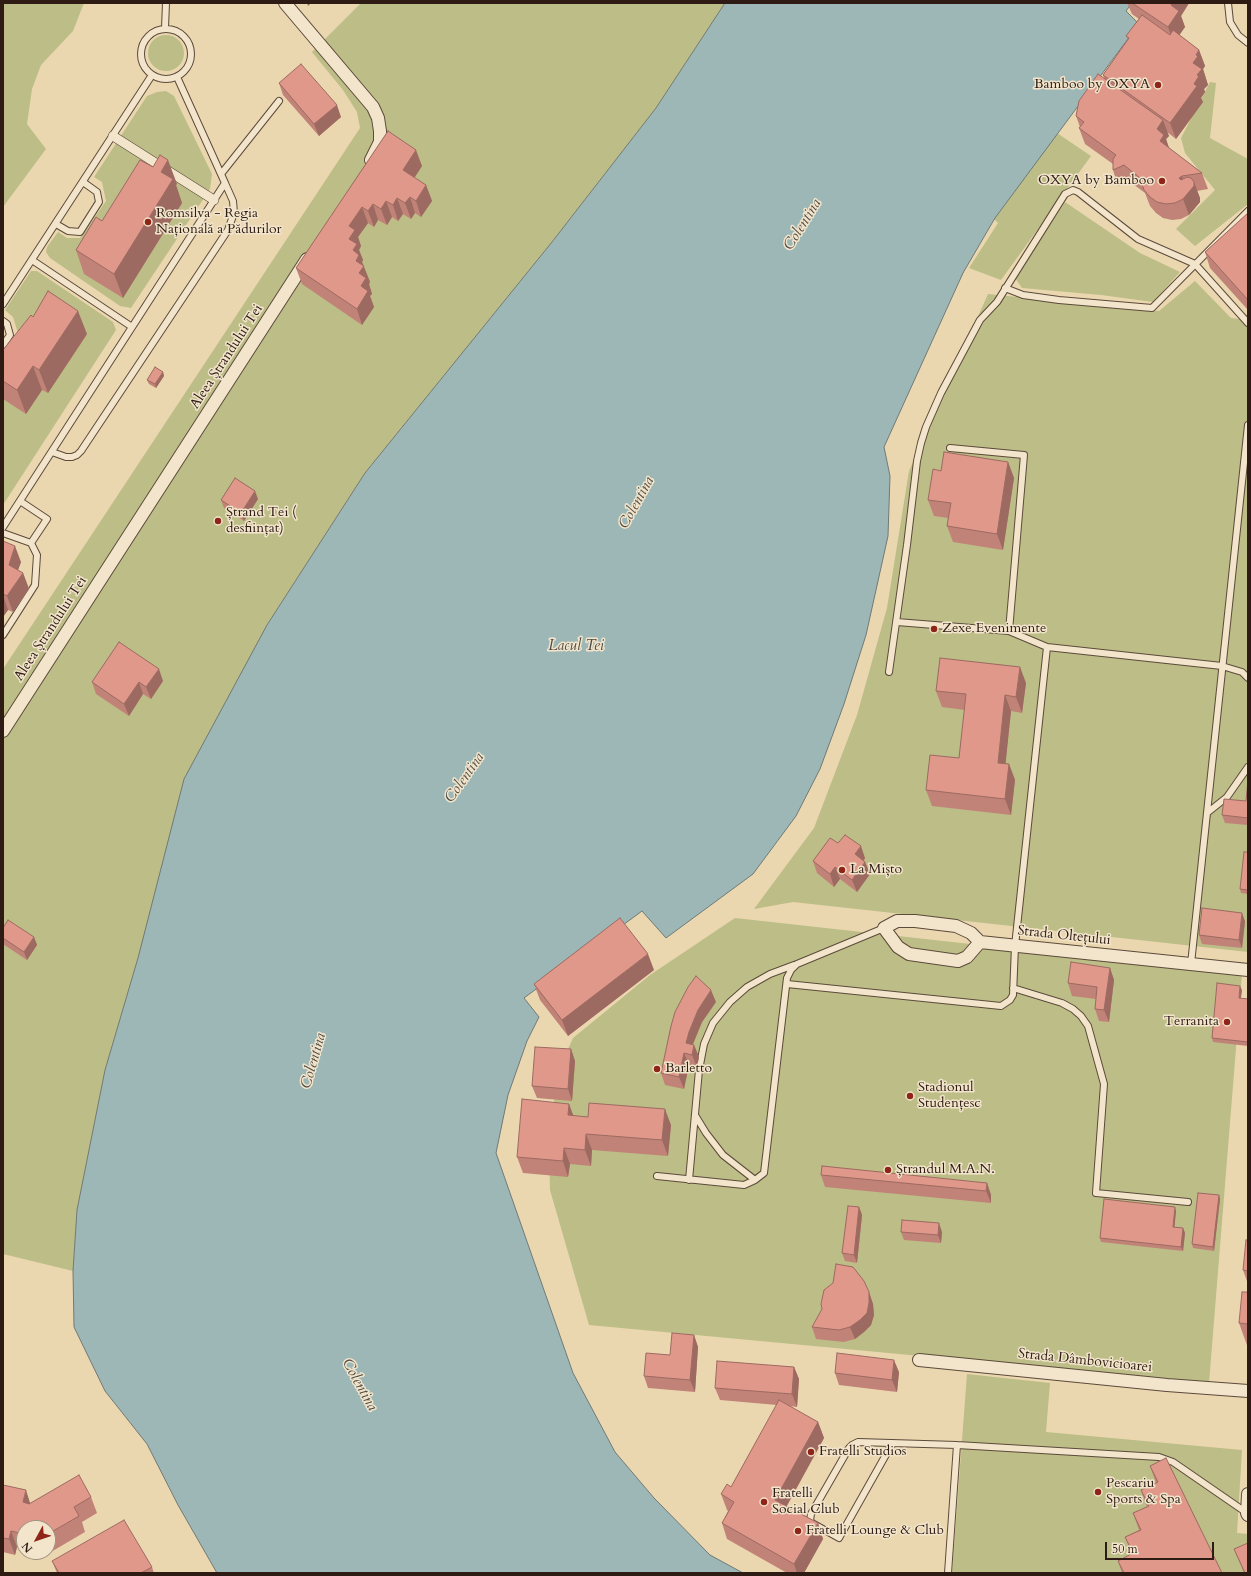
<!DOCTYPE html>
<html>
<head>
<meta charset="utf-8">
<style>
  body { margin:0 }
  #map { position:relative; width:1251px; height:1576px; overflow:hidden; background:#ebd7af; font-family:Cardo,serif }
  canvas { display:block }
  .frame { position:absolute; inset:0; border:4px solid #2d1b14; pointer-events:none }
  .north { position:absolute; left:16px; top:1520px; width:40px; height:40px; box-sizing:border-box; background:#f2e5cb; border:1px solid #a39482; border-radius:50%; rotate:230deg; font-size:11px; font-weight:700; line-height:16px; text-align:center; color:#2d1b14 }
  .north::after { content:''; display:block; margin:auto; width:14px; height:18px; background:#8f2418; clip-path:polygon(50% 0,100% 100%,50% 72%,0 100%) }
  .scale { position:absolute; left:1105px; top:1542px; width:109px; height:18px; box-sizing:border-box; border:2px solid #2d1b14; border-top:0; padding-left:5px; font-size:12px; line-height:14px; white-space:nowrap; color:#2d1b14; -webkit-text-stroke:3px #f2e5cb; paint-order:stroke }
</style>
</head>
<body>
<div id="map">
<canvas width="1251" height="1576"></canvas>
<div class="frame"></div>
<div class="north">N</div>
<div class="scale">50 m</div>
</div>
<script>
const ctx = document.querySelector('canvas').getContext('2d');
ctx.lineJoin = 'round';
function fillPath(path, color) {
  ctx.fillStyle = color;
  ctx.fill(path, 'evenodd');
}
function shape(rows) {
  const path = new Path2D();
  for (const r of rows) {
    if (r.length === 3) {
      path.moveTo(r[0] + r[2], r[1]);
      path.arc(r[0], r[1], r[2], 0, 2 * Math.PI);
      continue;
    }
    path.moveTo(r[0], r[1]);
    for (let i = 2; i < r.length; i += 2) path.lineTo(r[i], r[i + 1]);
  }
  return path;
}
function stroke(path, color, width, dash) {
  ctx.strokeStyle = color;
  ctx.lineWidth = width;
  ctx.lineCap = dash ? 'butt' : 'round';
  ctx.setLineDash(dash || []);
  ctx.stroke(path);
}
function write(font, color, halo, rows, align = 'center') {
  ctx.font = font + ' Cardo,serif';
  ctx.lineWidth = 3;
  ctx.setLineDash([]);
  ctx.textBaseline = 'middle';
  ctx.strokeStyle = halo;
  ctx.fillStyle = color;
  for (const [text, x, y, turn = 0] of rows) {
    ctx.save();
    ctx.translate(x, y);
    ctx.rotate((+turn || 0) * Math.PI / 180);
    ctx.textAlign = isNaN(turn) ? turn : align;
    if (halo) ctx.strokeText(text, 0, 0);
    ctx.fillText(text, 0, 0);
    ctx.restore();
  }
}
const green = shape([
  [3,3,84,3,73,31,41,65,32,89,27,124,46,149,3,207],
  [361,3,725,3,656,108,552,242,365,473,267,625,138,958,105,1070,77,1210,73,1271,3,1254,3,669,360,128,357,112,343,90,312,52],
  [166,53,18],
  [1210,82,1216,83,1210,138,1248,159,1248,204,1195,246,1176,229,1215,190,1185,153,1181,138],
  [166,91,174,96,212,174,210,189,131,308,120,306,50,258,46,252,47,247,58,232,67,238,80,238,106,201,102,182,94,177,147,96,157,92],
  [1057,133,1091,156,1001,280,969,268,998,223,992,217],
  [1065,202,1140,253,1180,272,1153,302,1101,295,1022,288,1015,278],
  [31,271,37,271,113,322,116,330,3,505,3,356,18,333,13,317,5,310],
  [1195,281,1231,318,1248,320,1248,952,793,902,754,909,814,828,857,715,887,608,909,471,988,294,1159,311],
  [735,918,1242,974,1209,1383,589,1325,550,1190,549,1150,557,1073,573,1038,650,975],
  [967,1374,1050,1383,1046,1432,1242,1450,1237,1533,1248,1534,1248,1573,952,1573]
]);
const water = shape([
  [725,3,1132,3,1126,11,1139,24,995,218,963,273,884,447,890,476,888,536,866,635,844,704,820,769,796,816,753,874,666,938,642,911,524,998,539,1017,527,1041,508,1095,496,1153,573,1373,615,1452,654,1498,710,1555,743,1573,217,1573,178,1505,147,1444,105,1391,74,1327,73,1271,77,1210,105,1070,138,958,184,779,267,625,365,473,552,242,656,108,725,3]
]);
const service = shape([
  [1228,3,1230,22,1238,35,1248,43],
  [165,28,166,3],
  [166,54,25],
  [221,174,279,101],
  [56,224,68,231,80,232,99,202,97,192,83,182],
  [32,260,132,327],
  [1005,288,1023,295,1059,300,1152,308,1248,211],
  [3,304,152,75],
  [3,321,7,324,10,335,3,345],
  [950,448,1024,455,1009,631],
  [52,452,66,457,72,457,77,455,81,451,228,230,234,213,233,201,225,183],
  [20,501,47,519,31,543],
  [3,527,225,183,177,77],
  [3,533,31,543,37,555,35,585,3,635],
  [897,622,1009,631,1047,647,1222,666,1242,672,1248,678],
  [889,672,907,545,917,461,921,443,926,427,941,393,980,320,997,302,1065,194,1073,190,1078,192,1138,239,1195,264,1248,323],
  [1207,813,1227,797,1248,767],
  [1191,964,1248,425],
  [787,984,1001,1006,1010,1000,1013,995,1015,946,1047,647],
  [1013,988,1062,1003,1073,1009,1081,1016,1088,1026,1104,1084,1096,1193,1188,1202],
  [695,1115,706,1133,723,1155,755,1180],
  [657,1176,744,1185,755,1180,764,1173,787,978,791,970,797,964,884,928],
  [689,1180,699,1070,704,1044,713,1023,730,1002,747,987,770,974,794,965],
  [892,1444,839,1538,812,1523,810,1520,811,1514,849,1448,852,1445,858,1442,957,1445,1159,1457,1173,1462,1247,1513],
  [948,1573,957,1445]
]);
const pedestrian = shape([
  [113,136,214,200]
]);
const minor = shape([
  [285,3,373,107,378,118,380,131,380,142,371,160],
  [3,731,307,259],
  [980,942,967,957,958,961,909,954,898,947,884,928,897,921,915,921,956,926,971,933,980,942,1248,970],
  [919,1360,1167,1385,1248,1391],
  [1248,1494,1247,1513,1248,1515]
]);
const wall = shape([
  [1127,3,1189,3,1181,16,1185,27,1179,35,1199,50,1205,66,1203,69,1208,85,1204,89,1205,92,1201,98,1203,102,1176,139,1167,132,1169,136,1166,139,1169,148,1202,173,1208,189,1197,191,1200,198,1200,202,1189,215,1181,219,1172,220,1163,218,1156,213,1150,206,1145,193,1129,181,1118,186,1113,170,1113,164,1085,144,1079,128,1080,127,1076,116,1104,78,1103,75,1128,40,1126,36,1139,19,1132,14],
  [279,83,341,117,319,136,283,95],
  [388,131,422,166,414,178,426,185,432,201,421,217,415,213,411,219,403,214,398,221,392,217,387,225,378,220,374,227,368,223,358,237,361,246,359,250,363,260,362,262,370,282,369,284,372,294,370,296,374,307,362,325,302,284,296,268],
  [177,184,176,185,182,203,123,298,84,274,76,250,102,221],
  [1248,213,1248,310,1210,268,1205,252],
  [33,317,87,334,48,393,42,390,26,414,3,399,3,350],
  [163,372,164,376,156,388,149,384,147,380],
  [1008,462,1014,478,1003,550,953,542,947,526,948,518,934,516,928,500,941,471],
  [258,499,244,521,224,508,221,500],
  [3,541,21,562,18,570,23,573,29,589,13,612,8,610,3,617],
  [163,681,151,699,143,694,129,716,96,694,92,682],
  [1026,683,1022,713,1011,711,1005,764,1009,764,1015,780,1011,815,932,806,926,790,959,758,965,710,942,707,936,691],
  [1248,780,1248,825,1225,823,1222,815,1246,801],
  [838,843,865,858,864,861,865,862,870,874,857,892,840,879,834,887,817,873,813,861],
  [1248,852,1248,894,1241,893,1240,889],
  [1245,921,1242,948,1202,944,1199,935],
  [3,928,34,937,37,945,27,960,3,944],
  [1110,968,1114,980,1109,1022,1099,1021,1095,1009,1096,999,1072,996,1068,983],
  [654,970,568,1036,540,1000,534,984],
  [1242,990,1241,998,1248,999,1248,1046,1213,1042,1212,1038],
  [716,1002,702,1022,693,1044,693,1045,694,1045,699,1057,697,1067,689,1065,684,1089,665,1085,661,1073],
  [571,1049,575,1061,572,1101,537,1098,532,1086],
  [569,1104,573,1116,671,1125,668,1156,592,1150,591,1166,570,1164,568,1177,523,1173,517,1157],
  [821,1175,987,1183,991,1195,991,1203,825,1187],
  [1219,1195,1220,1199,1214,1251,1193,1248,1192,1244],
  [859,1207,862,1215,857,1263,845,1261,842,1253],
  [1176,1211,1174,1228,1183,1228,1185,1233,1183,1251,1101,1242,1100,1238],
  [901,1232,942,1232,941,1243,904,1240],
  [1248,1240,1248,1284,1243,1270],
  [869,1292,873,1304,874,1315,871,1325,864,1332,855,1339,844,1342,816,1339,812,1327],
  [1248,1292,1248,1348,1239,1323],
  [694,1335,698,1347,695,1392,648,1388,644,1376],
  [794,1367,799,1379,797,1407,789,1406,818,1422,824,1438,787,1506,818,1523,823,1539,804,1573,787,1573,727,1539,722,1523,728,1511,727,1510,721,1494,731,1487,777,1405,720,1400,715,1388],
  [899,1372,897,1392,839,1385,835,1373],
  [1150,1466,1222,1573,1122,1573,1118,1561,1132,1554,1125,1537,1139,1530,1133,1513,1147,1507,1141,1490,1156,1483],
  [3,1485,30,1503,91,1497,97,1513,82,1522,85,1532,39,1559,35,1552,48,1552,48,1528,24,1528,24,1548,17,1547,15,1555,3,1552],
  [1234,1549,1248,1573,1244,1573],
  [52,1561,152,1567,154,1573,57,1573]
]);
const shadedWall = shape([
  [307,3,311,3,308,6],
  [1172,3,1189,3,1181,16,1185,27,1174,43,1168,27,1171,5],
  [1199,50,1205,66,1203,69,1208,85,1204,89,1205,92,1201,98,1203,102,1176,139,1170,123,1196,55],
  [337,105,341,117,319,136,314,124],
  [1163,120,1169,136,1166,139,1170,151,1160,141,1157,129],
  [416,150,422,166,409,186,403,170],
  [168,160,177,184,176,185,182,203,123,298,114,274,161,172],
  [1182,176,1187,192,1179,178],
  [1194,182,1200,198,1200,202,1189,215,1183,199],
  [426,185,432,201,421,217,416,201],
  [410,197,415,213,411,219,405,203],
  [397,198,403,214,398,221,393,205],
  [386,201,392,217,387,225,381,209],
  [373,204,378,220,374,227,368,211],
  [362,207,368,223,358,237,361,246,359,250,363,260,362,262,370,282,369,284,372,294,370,296,374,307,362,325,357,309,361,286,356,261,349,239,349,226],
  [78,311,87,334,48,393,39,370],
  [33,366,42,390,26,414,17,390],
  [163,372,164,376,156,388,155,384],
  [1008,462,1014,478,1003,550,997,534],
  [255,491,258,499,244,521,241,513],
  [15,546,21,562,14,581,9,565],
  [23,573,29,589,13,612,7,596],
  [3,595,8,610,3,617],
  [1020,667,1026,683,1022,713,1016,697],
  [159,669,163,681,151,699,146,687],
  [139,682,143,694,129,716,124,704],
  [1005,695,1011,711,1004,779,998,763],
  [1009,764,1015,780,1011,815,1005,799],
  [861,846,865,858,859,866,855,854],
  [865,862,870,874,857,892,852,880],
  [835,867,840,879,834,887,830,874],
  [1242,913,1245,921,1242,948,1239,940],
  [34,937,37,945,27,960,24,952],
  [648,954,654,970,568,1036,562,1020],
  [1110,968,1114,980,1109,1022,1104,1010],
  [1240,986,1242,990,1240,1002,1239,998],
  [711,990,716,1002,702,1022,693,1044,691,1054,686,1043,689,1032,698,1010],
  [694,1045,699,1057,697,1067,692,1055],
  [571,1049,575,1061,572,1101,568,1089],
  [684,1053,689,1065,684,1089,679,1077],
  [569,1104,575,1120,568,1115],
  [665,1109,671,1125,668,1156,662,1140],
  [586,1134,592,1150,591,1166,585,1150],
  [564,1148,570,1164,568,1177,563,1161],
  [987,1183,991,1195,991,1203,986,1191],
  [1219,1195,1220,1199,1214,1251,1213,1247],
  [859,1207,862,1215,857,1263,854,1255],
  [1175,1207,1176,1211,1174,1232,1173,1227],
  [939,1223,942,1232,941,1243,938,1235],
  [1183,1228,1185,1233,1183,1251,1181,1247],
  [869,1292,873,1304,874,1315,871,1325,864,1332,855,1339,850,1327],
  [694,1335,698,1347,695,1392,690,1380],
  [894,1360,899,1372,897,1392,892,1380],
  [794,1367,799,1379,797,1407,792,1394],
  [818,1422,824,1438,781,1516,775,1500],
  [26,1490,31,1506,23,1502],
  [818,1523,823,1539,804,1573,797,1573,794,1564],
  [11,1531,17,1547,15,1555,9,1539]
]);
const building = shape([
  [1132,3,1172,3,1171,5,1179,11,1168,27,1132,3],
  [1142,15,1170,35,1173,30,1199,50,1196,55,1198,56,1193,63,1202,69,1197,75,1199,76,1194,84,1197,86,1170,123,1103,75,1129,38,1126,36,1142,15],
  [301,64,337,105,314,124,279,83,301,64],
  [1098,74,1163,120,1157,129,1164,135,1160,141,1202,173,1182,176,1179,178,1181,180,1187,177,1191,178,1194,182,1194,186,1183,199,1175,203,1166,204,1157,202,1150,197,1144,190,1140,178,1124,165,1113,170,1113,159,1116,155,1079,128,1084,122,1076,116,1079,101,1098,74],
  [388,131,416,150,403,170,426,185,416,201,410,197,405,203,397,198,393,205,386,201,381,209,373,204,368,211,362,207,349,226,355,230,349,239,357,244,353,250,359,255,356,261,364,266,359,273,366,278,361,286,368,291,357,309,296,268,388,131],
  [160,155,168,160,161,172,173,179,114,274,76,250,96,217,102,221,140,160,153,167,160,155],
  [1248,213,1248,300,1205,252,1248,213],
  [48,291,78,311,39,370,33,366,17,390,3,381,3,350,31,315,33,317,48,291],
  [155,367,163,372,155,384,147,380,155,367],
  [944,452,1008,462,997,534,947,526,951,503,928,500,933,469,941,471,944,452],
  [235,478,255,491,241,513,221,500,235,478],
  [3,541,15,546,9,565,23,573,7,596,3,594,3,541],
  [119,642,159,669,146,687,139,682,124,704,92,682,119,642],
  [940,658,1020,667,1016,697,1005,695,998,763,1009,764,1005,799,926,790,930,755,959,758,966,694,936,691,940,658],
  [1248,780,1248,818,1222,815,1224,799,1246,801,1248,780],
  [845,835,861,846,855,854,865,862,852,880,835,867,830,874,813,861,830,838,838,843,845,835],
  [1244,852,1248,852,1248,890,1240,889,1244,852],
  [1202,908,1242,913,1239,940,1199,935,1202,908],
  [620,918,648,954,562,1020,534,984,620,918],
  [8,920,34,937,24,952,3,938,3,928,8,920],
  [1071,962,1110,968,1104,1010,1095,1009,1097,987,1068,983,1071,962],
  [696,976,711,990,698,1010,689,1032,686,1043,694,1045,692,1055,684,1053,679,1077,661,1073,671,1026,675,1012,688,987,696,976],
  [1217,983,1240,986,1239,998,1248,999,1248,1042,1212,1038,1217,983],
  [535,1047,571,1049,568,1089,532,1086,535,1047],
  [522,1099,569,1104,568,1115,588,1117,589,1103,665,1109,662,1140,586,1134,585,1150,564,1148,563,1161,517,1157,522,1099],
  [822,1166,987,1183,986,1191,821,1175,822,1166],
  [1198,1193,1219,1195,1213,1247,1192,1244,1198,1193],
  [1104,1199,1175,1207,1173,1227,1183,1228,1181,1247,1100,1238,1104,1199],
  [848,1206,859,1207,854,1255,842,1253,848,1206],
  [902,1220,939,1223,938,1235,901,1232,902,1220],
  [1246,1240,1248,1240,1248,1271,1243,1270,1246,1240],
  [836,1264,853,1267,864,1281,869,1292,869,1303,867,1313,860,1320,850,1327,839,1330,812,1327,822,1309,821,1304,824,1290,833,1283,836,1264],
  [1242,1292,1248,1292,1248,1324,1239,1323,1242,1292],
  [672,1333,694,1335,690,1380,644,1376,646,1353,670,1355,672,1333],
  [837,1353,894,1360,892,1380,835,1373,837,1353],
  [717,1361,794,1367,792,1394,715,1388,717,1361],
  [779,1400,818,1422,775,1500,818,1523,794,1564,722,1523,734,1502,721,1494,727,1484,731,1487,779,1400],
  [1166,1458,1222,1573,1124,1573,1118,1561,1133,1553,1125,1537,1141,1530,1133,1513,1149,1506,1141,1490,1158,1482,1150,1466,1166,1458],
  [79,1475,91,1497,74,1507,79,1516,48,1534,48,1528,24,1528,24,1534,11,1531,9,1539,3,1538,3,1485,26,1490,23,1502,29,1504,79,1475],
  [124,1520,152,1567,141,1573,59,1573,52,1561,124,1520],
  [1248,1543,1248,1573,1245,1573,1234,1549,1248,1543]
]);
const markers = [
  [1158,85,4,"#8f2418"],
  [1162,181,4,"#8f2418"],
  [148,222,4,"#8f2418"],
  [218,521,4,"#8f2418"],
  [934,629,4,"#8f2418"],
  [842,870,4,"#8f2418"],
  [1227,1022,4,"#8f2418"],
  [657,1069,4,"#8f2418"],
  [910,1096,4,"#8f2418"],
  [888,1170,4,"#8f2418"],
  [811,1452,4,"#8f2418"],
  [1098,1492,4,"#8f2418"],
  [764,1502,4,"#8f2418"],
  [798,1531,4,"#8f2418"]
];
const poiNames = [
  ["Bamboo by OXYA",1150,85,"right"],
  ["OXYA by Bamboo",1154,181,"right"],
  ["Romsilva - Regia",156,214],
  ["Națională a Pădurilor",156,230],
  ["Ștrand Tei (",226,513],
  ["desființat)",226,529],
  ["Zexe Evenimente",942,629],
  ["La Mișto",850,870],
  ["Terranita",1219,1022,"right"],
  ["Barletto",665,1069],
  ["Stadionul",918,1088],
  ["Studențesc",918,1104],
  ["Ștrandul M.A.N.",896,1170],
  ["Fratelli Studios",819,1452],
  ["Pescariu",1106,1484],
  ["Sports & Spa",1106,1500],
  ["Fratelli",772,1494],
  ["Social Club",772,1510],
  ["Fratelli Lounge & Club",806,1531]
];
const streetNames = [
  ["Aleea Ștrandului Tei",227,357,-57],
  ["Aleea Ștrandului Tei",51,629,-57],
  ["Strada Oltețului",1064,936,6],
  ["Strada Dâmbovicioarei",1085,1361,6]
];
const waterNames = [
  ["Colentina",803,225,-58],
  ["Colentina",637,503,-61],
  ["Lacul Tei",576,647],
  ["Colentina",465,778,-55],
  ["Colentina",314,1061,-74],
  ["Colentina",359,1385,61]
];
fillPath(green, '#bcbd87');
fillPath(water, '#9db7b6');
stroke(water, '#707975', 1);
stroke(service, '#5c4a3b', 8);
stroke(pedestrian, '#5c4a3b', 10);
stroke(minor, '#5c4a3b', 14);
stroke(service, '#f2e5cb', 6);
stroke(pedestrian, '#f2e5cb', 9);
stroke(minor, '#f2e5cb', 12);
fillPath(wall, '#c18378');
fillPath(shadedWall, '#9d6a61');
fillPath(building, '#e0988b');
stroke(building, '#9d6a61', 1);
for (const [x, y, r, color] of markers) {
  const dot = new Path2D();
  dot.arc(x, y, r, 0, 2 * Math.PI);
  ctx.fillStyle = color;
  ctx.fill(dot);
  stroke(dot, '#f2e5cb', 1.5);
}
write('14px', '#2d1b14', '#f2e5cb', poiNames, 'left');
write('14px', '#2d1b14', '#f2e5cb', streetNames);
write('italic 15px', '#4f4a45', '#f2e5cb', waterNames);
</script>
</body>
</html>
